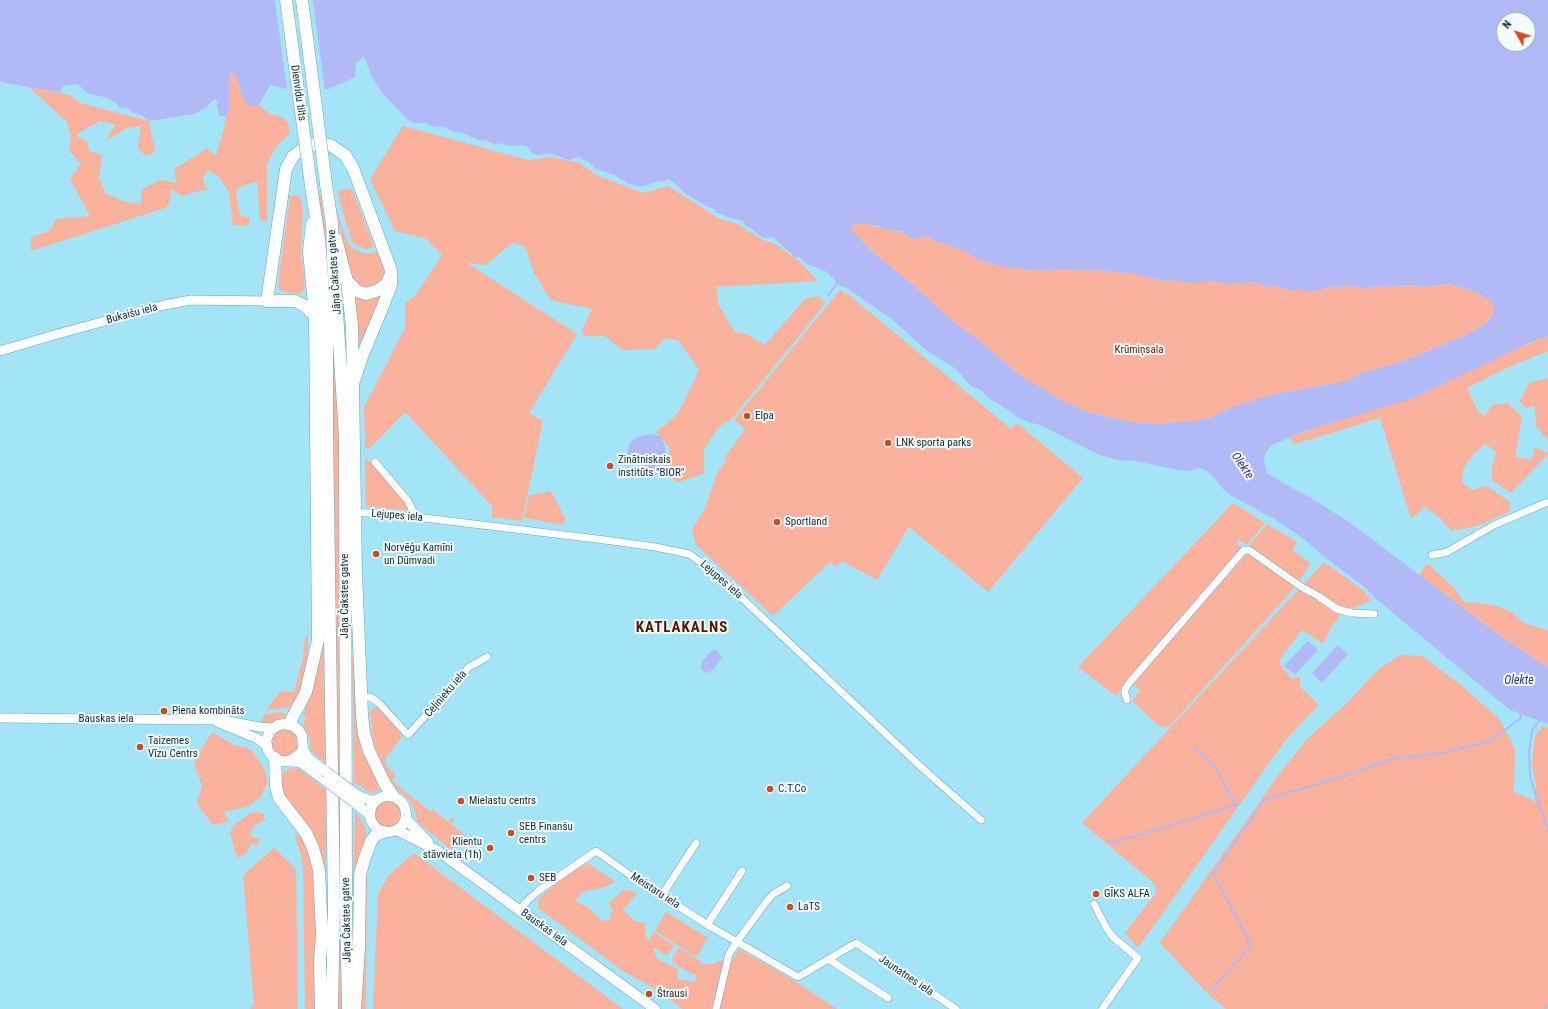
<!DOCTYPE html>
<html>
<head>
<meta charset="utf-8">
<style>
  body { margin:0 }
  #map { position:relative; width:1548px; height:1009px; overflow:hidden; background:#a3e4f7; font-family:"Roboto Condensed",sans-serif }
  canvas { display:block }
  .north { position:absolute; left:1496px; top:12px; width:40px; height:40px; box-sizing:border-box; background:#f4fafc; border:1px solid #9aa8ac; border-radius:50%; rotate:309deg; font-size:11px; font-weight:700; line-height:16px; text-align:center; color:#122d34 }
  .north::after { content:''; display:block; margin:auto; width:14px; height:18px; background:#d14a19; clip-path:polygon(50% 0,100% 100%,50% 72%,0 100%) }
</style>
</head>
<body>
<div id="map">
<canvas width="1548" height="1009"></canvas>
<div class="north">N</div>
</div>
<script>
const ctx = document.querySelector('canvas').getContext('2d');
ctx.lineJoin = 'round';
function fillPath(path, color) {
  ctx.fillStyle = color;
  ctx.fill(path, 'evenodd');
}
function shape(rows) {
  const path = new Path2D();
  for (const r of rows) {
    if (r.length === 3) {
      path.moveTo(r[0] + r[2], r[1]);
      path.arc(r[0], r[1], r[2], 0, 2 * Math.PI);
      continue;
    }
    path.moveTo(r[0], r[1]);
    for (let i = 2; i < r.length; i += 2) path.lineTo(r[i], r[i + 1]);
  }
  return path;
}
function stroke(path, color, width, dash) {
  ctx.strokeStyle = color;
  ctx.lineWidth = width;
  ctx.lineCap = dash ? 'butt' : 'round';
  ctx.setLineDash(dash || []);
  ctx.stroke(path);
}
function write(font, color, halo, rows, align = 'center') {
  ctx.font = font + ' "Roboto Condensed",sans-serif';
  ctx.lineWidth = 4;
  ctx.setLineDash([]);
  ctx.textBaseline = 'middle';
  ctx.strokeStyle = halo;
  ctx.fillStyle = color;
  for (const [text, x, y, turn = 0] of rows) {
    ctx.save();
    ctx.translate(x, y);
    ctx.rotate((+turn || 0) * Math.PI / 180);
    ctx.textAlign = isNaN(turn) ? turn : align;
    if (halo) ctx.strokeText(text, 0, 0);
    ctx.fillText(text, 0, 0);
    ctx.restore();
  }
}
const green = shape([
  [229,72,233,73,238,81,241,93,254,107,259,105,268,113,281,117,287,121,290,133,276,147,267,164,267,220,260,221,257,181,238,188,236,193,240,215,250,218,248,226,233,225,229,192,218,176,207,170,203,179,207,190,194,192,182,196,172,189,168,207,31,251,31,237,50,231,56,219,90,216,70,179,81,164,69,150,71,136,67,122,29,87,70,95,80,103,149,121,155,152,146,156,138,149,141,126,127,128,106,141,115,125,100,121,82,131,76,136,87,141,89,151,102,155,99,178,106,194,126,202,141,204,141,190,160,180,177,183,174,169,200,153,206,148,216,156,224,128,226,116,229,112],
  [403,126,528,160,551,157,580,163,596,175,643,193,668,186,720,219,737,224,763,240,774,243,800,262,818,281,716,287,719,306,735,332,747,334,765,345,805,299,819,296,825,304,730,421,725,422,717,429,704,449,704,474,678,482,670,477,669,447,656,432,669,422,680,410,699,370,679,341,665,338,654,349,622,350,605,336,584,336,582,330,592,309,551,300,534,273,525,246,512,243,486,265,467,263,577,334,529,413,543,421,522,521,492,517,492,506,405,412,368,450,365,446,364,407,405,328,405,303,416,295,442,255,425,238,395,231,370,179],
  [352,189,373,244,373,246,369,249,364,249,354,244,351,239,340,202,338,190],
  [300,195,303,210,301,249,305,289,299,294,282,292,279,289,278,284,290,196],
  [321,195,327,240,339,419,342,1009,336,1009,318,196],
  [335,205,347,241,353,249,365,254,380,251,384,261,385,273,382,283,363,289,351,277],
  [863,223,899,232,903,232,910,238,918,239,928,235,932,240,937,242,944,243,966,252,975,258,991,264,1013,268,1044,271,1066,269,1130,273,1164,281,1173,280,1187,283,1217,281,1227,284,1256,282,1267,287,1282,287,1287,290,1302,290,1311,292,1325,288,1347,286,1361,288,1412,285,1420,287,1449,284,1470,290,1479,294,1491,301,1495,310,1487,323,1464,336,1404,361,1359,374,1348,381,1275,394,1237,405,1210,418,1195,421,1152,424,1129,422,1088,412,1064,402,1040,387,1026,380,976,338,955,323,911,283,872,252,850,228,850,226],
  [840,290,849,295,1011,429,1017,423,1083,478,988,592,909,527,877,580,842,561,836,567,830,562,773,616,696,545,692,529,704,511,717,473,726,460,725,457,745,429,734,420],
  [384,291,359,357,353,292],
  [1548,336,1548,351,1507,368,1467,388,1478,411,1485,416,1492,405,1508,403,1522,417,1515,457,1532,460,1535,447,1548,454,1511,493,1492,480,1492,468,1496,451,1485,444,1470,458,1463,469,1462,482,1472,490,1486,486,1510,502,1509,512,1477,526,1451,531,1439,517,1425,507,1411,519,1380,418,1295,444,1289,438],
  [1548,378,1548,441,1536,426,1535,406,1527,408,1519,402,1529,383],
  [365,457,406,501,409,511,366,506],
  [551,491,565,518,564,525,524,518,529,496],
  [1233,503,1265,523,1247,545,1239,540,1236,544,1242,548,1116,696,1078,667],
  [1267,524,1297,542,1292,550,1311,563,1299,581,1248,547],
  [323,552,325,761,320,759,311,751,310,738,303,724,306,717,303,716,311,693,319,662,321,648],
  [1247,553,1296,586,1169,727,1159,726,1132,701,1140,691,1135,686,1134,683],
  [1324,562,1364,591,1371,601,1342,612,1330,629,1323,644,1302,630,1284,653,1279,662,1283,668,1292,679,1299,676,1301,681,1299,686,1319,705,1287,738,1138,948,1125,933,1156,893,1155,884,1082,823],
  [1427,563,1454,588,1464,602,1494,605,1512,612,1524,623,1548,631,1548,668,1495,632,1419,575],
  [308,635,308,659,301,690,292,707,266,710,281,691,294,692,303,658,305,637],
  [352,655,379,784,377,786,380,790,375,793,367,791,354,782],
  [1401,655,1422,656,1461,685,1499,719,1515,749,1514,792,1531,799,1535,803,1536,785,1532,765,1535,736,1543,726,1548,728,1548,1009,1226,1009,1209,995,1160,943,1279,774,1309,737,1346,704,1379,669],
  [377,706,400,732,401,735,401,739,386,757,386,765,396,776,392,781,431,812,435,806,436,807,434,811,448,822,452,817,454,819,451,824,466,836,451,850,417,822,415,811,409,800,392,785,374,746,372,735,370,711],
  [279,712,290,715,290,719,271,724,261,724,264,715],
  [285,743,13],
  [212,732,234,745,246,747,254,753,264,769,268,782,261,796,250,806,224,812,229,822,213,825,197,804,202,786,194,762],
  [290,768,299,769,326,790,326,898,324,880,282,792,280,773,283,773],
  [389,815,14],
  [355,811,366,828,366,838,355,898,353,896],
  [252,812,263,813,265,820,255,825,249,835,258,839,260,838,258,846,251,843,247,853,237,858,230,833,233,826],
  [294,834,302,838,315,869,320,1009,305,1009,303,866,300,851],
  [274,848,296,869,298,1009,250,1009,254,1004,243,875],
  [414,853,521,933,623,1009,373,1009,378,895,388,876],
  [367,863,366,1009,357,1009],
  [587,863,616,882,605,887,580,893,576,902,587,906,602,921,610,920,612,910,609,903,623,890,638,892,623,910,635,921,645,923,645,932,648,941,654,932,674,946,667,956,653,947,657,959,678,969,678,979,695,982,696,973,693,975,671,961,679,948,702,962,700,966,704,964,713,964,719,961,732,961,739,949,793,980,837,1009,682,1009,657,990,623,971,538,908,539,898,569,873],
  [666,912,708,938,696,957,655,931]
]);
const water = shape([
  [0,0,1548,0,1548,336,1531,342,1412,399,1308,430,1272,445,1265,453,1264,461,1267,473,1283,483,1313,499,1352,524,1495,632,1548,668,1548,724,1510,710,1375,598,1367,589,1322,555,1305,540,1276,520,1232,496,1222,488,1213,476,1207,471,1199,468,1190,471,1178,470,1135,461,1117,460,1097,454,1040,425,1028,422,1017,417,1010,411,991,400,979,389,971,386,956,369,926,350,892,319,845,287,836,285,835,281,827,272,807,264,800,257,796,258,773,237,764,238,745,225,743,221,727,217,716,212,715,209,708,207,686,194,672,181,668,179,664,182,658,181,641,187,629,184,614,175,594,168,589,162,583,160,579,157,569,160,549,153,538,155,532,153,528,147,523,145,512,146,498,143,496,145,485,140,478,140,462,133,451,131,443,126,433,127,426,123,416,123,412,122,407,119,383,94,372,77,364,57,356,63,355,77,329,89,286,89,270,85,259,105,254,107,245,102,241,93,238,81,233,73,229,72,229,112,226,116,220,116,217,107,217,101,214,99,207,107,194,114,149,121,137,113,133,113,128,108,123,108,119,107,116,103,104,97,87,93,80,86,76,84,63,86,60,92,58,92,5,83,0,81],
  [1504,20,1528,20,1528,44,1504,44],
  [863,223,879,226,883,230,886,229,903,232,910,238,918,239,928,235,932,240,937,242,944,243,966,252,975,258,991,264,1013,268,1044,271,1066,269,1130,273,1164,281,1173,280,1187,283,1217,281,1227,284,1256,282,1267,287,1282,287,1287,290,1302,290,1311,292,1325,288,1347,286,1361,288,1412,285,1420,287,1449,284,1470,290,1479,294,1491,301,1495,310,1487,323,1464,336,1404,361,1359,374,1348,381,1275,394,1237,405,1210,418,1195,421,1152,424,1129,422,1088,412,1064,402,1040,387,1026,380,976,338,955,323,911,283,872,252,850,228,851,226],
  [650,434,660,436,664,443,669,468,668,474,663,477,649,470,627,454,630,443,638,437],
  [1308,641,1318,650,1295,675,1284,666],
  [1338,645,1348,654,1322,683,1312,673],
  [713,650,717,650,722,657,714,669,708,673,704,672,701,669,702,661]
]);
const pier = shape([
  [275,0,313,0,325,91,287,91]
]);
const stream = shape([
  [828,295,836,285],
  [1540,720,1532,730,1529,751,1530,777,1548,831],
  [1195,749,1213,764,1236,805],
  [1107,841,1114,842,1126,839,1240,804],
  [1210,991,1251,946,1250,942,1213,874,1264,800,1338,778,1392,759,1448,752,1489,741,1520,719,1521,713],
  [1545,1009,1548,1004]
]);
const minor = shape([
  [375,462,408,501,416,517],
  [355,512,416,517,605,540,655,547,689,554,706,566,727,584,921,767,981,820],
  [1432,555,1447,552,1494,525,1548,502],
  [362,698,370,697,379,703,408,735,469,667,487,657],
  [1127,700,1125,694,1125,689,1130,682,1244,550,1249,550,1300,586,1318,596,1337,609,1352,613,1374,614],
  [662,895,696,843],
  [1094,904,1107,929,1114,938,1138,958,1102,1009],
  [520,910,527,901,538,891,596,851,630,875,711,927,798,977,856,943,956,1009],
  [707,925,742,871],
  [828,959,888,998],
  [716,1009,729,954,736,943,766,902,773,894,787,886]
]);
const tertiary = shape([
  [0,351,54,335,164,305,191,300,267,301],
  [0,718,223,720,259,727,273,728],
  [217,722,256,738,266,745]
]);
const secondary = shape([
  [303,749,308,758,325,771],
  [291,760,300,754,303,749,302,736,300,732,294,726,284,724,278,725,270,731,266,740,268,751,271,755,280,761,300,762,326,781],
  [354,793,363,798,375,801],
  [388,814,18],
  [354,802,370,815],
  [406,819,428,842],
  [397,830,438,851,655,1009]
]);
const primary = shape([
  [347,281,357,291,366,294,376,291,383,287,387,283,390,276],
  [267,301,286,169,293,156,304,148,315,144,321,143,330,145,345,155,353,168,391,270,391,284,389,291,361,359,354,381]
]);
const trunk = shape([
  [326,184,332,224,333,259,338,327,345,437,346,905,348,1009],
  [311,186,319,239,327,339,327,432,334,906,332,1009],
  [336,239,347,281,352,326,356,572,362,715,364,734,369,751,385,784,393,796],
  [267,301,295,301,305,306,315,316],
  [289,724,306,692,318,640,315,316,309,251,312,224],
  [275,758,276,787,279,798,306,833,313,848,319,870,322,934,320,962,321,1009],
  [355,1008,359,947,360,875,364,860,371,841,376,835,384,832]
]);
const secondaryBridge = shape([
  [325,771,354,793],
  [326,781,354,802]
]);
const trunkBridge = shape([
  [286,0,311,186],
  [302,0,326,184]
]);
const markers = [
  [747,416,4,"#d14a19"],
  [888,443,4,"#d14a19"],
  [610,466,4,"#d14a19"],
  [777,522,4,"#d14a19"],
  [376,554,4,"#d14a19"],
  [164,711,4,"#d14a19"],
  [140,747,4,"#d14a19"],
  [770,789,4,"#d14a19"],
  [461,801,4,"#d14a19"],
  [511,833,4,"#d14a19"],
  [490,848,4,"#d14a19"],
  [531,878,4,"#d14a19"],
  [1096,894,4,"#d14a19"],
  [790,907,4,"#d14a19"],
  [649,994,4,"#d14a19"]
];
const streetNames = [
  ["Dienvidu tilts",298,93,82],
  ["Jāņa Čakstes gatve",335,272,-94],
  ["Bukaišu iela",132,314,-15],
  ["Lejupes iela",397,516,5],
  ["Lejupes iela",721,580,41],
  ["Jāņa Čakstes gatve",345,596,-90],
  ["Ceļinieku iela",446,694,-49],
  ["Bauskas iela",106,719],
  ["Meistaru iela",655,891,33],
  ["Jāņa Čakstes gatve",347,920,-91],
  ["Bauskas iela",544,928,36],
  ["Jaunatnes iela",906,976,34]
];
const parkNames = [
  ["Krūmiņsala",1139,350]
];
const poiNames = [
  ["Elpa",755,416],
  ["LNK sporta parks",896,443],
  ["Zinātniskais",618,460],
  ["institūts \"BIOR\"",618,473],
  ["Sportland",785,522],
  ["Norvēģu Kamīni",384,548],
  ["un Dūmvadi",384,561],
  ["Piena kombināts",172,711],
  ["Taizemes",148,741],
  ["Vīzu Centrs",148,754],
  ["C.T.Co",778,789],
  ["Mielastu centrs",469,801],
  ["SEB Finanšu",519,827],
  ["centrs",519,840],
  ["Klientu",482,842,"right"],
  ["stāvvieta (1h)",482,855,"right"],
  ["SEB",539,878],
  ["GĪKS ALFA",1104,894],
  ["LaTS",798,907],
  ["Štrausi",657,994]
];
const waterNames = [
  ["Olekte",1242,466,56],
  ["Olekte",1519,681]
];
const districtNames = [
  ["KATLAKALNS",682,628]
];
fillPath(green, '#fab29c');
fillPath(water, '#b1baf7');
fillPath(pier, '#a3e4f7');
stroke(stream, '#b1baf7', 2);
stroke(minor, '#68a8ba', 8);
stroke(tertiary, '#68a8ba', 10);
stroke(secondary, '#68a8ba', 11);
stroke(primary, '#68a8ba', 13);
stroke(trunk, '#68a8ba', 13);
stroke(minor, '#fff', 7);
stroke(tertiary, '#fff', 9);
stroke(secondary, '#fff', 10);
stroke(primary, '#fff', 12);
stroke(trunk, '#fff', 12);
stroke(secondaryBridge, '#68a8ba', 11, []);
stroke(trunkBridge, '#68a8ba', 13, []);
stroke(secondaryBridge, '#fff', 10);
stroke(trunkBridge, '#fff', 12);
for (const [x, y, r, color] of markers) {
  const dot = new Path2D();
  dot.arc(x, y, r, 0, 2 * Math.PI);
  ctx.fillStyle = color;
  ctx.fill(dot);
  stroke(dot, '#f4fafc', 1.5);
}
write('11px', '#122d34', '#f4fafc', streetNames);
write('11px', '#631e05', '#f4fafc', parkNames);
write('11px', '#122d34', '#f4fafc', poiNames, 'left');
write('italic 12px', '#3830a1', '#f4fafc', waterNames);
ctx.letterSpacing = '1px';
write('bold 15px', '#581701', '#f4fafc', districtNames);
ctx.letterSpacing = '0px';
</script>
</body>
</html>
